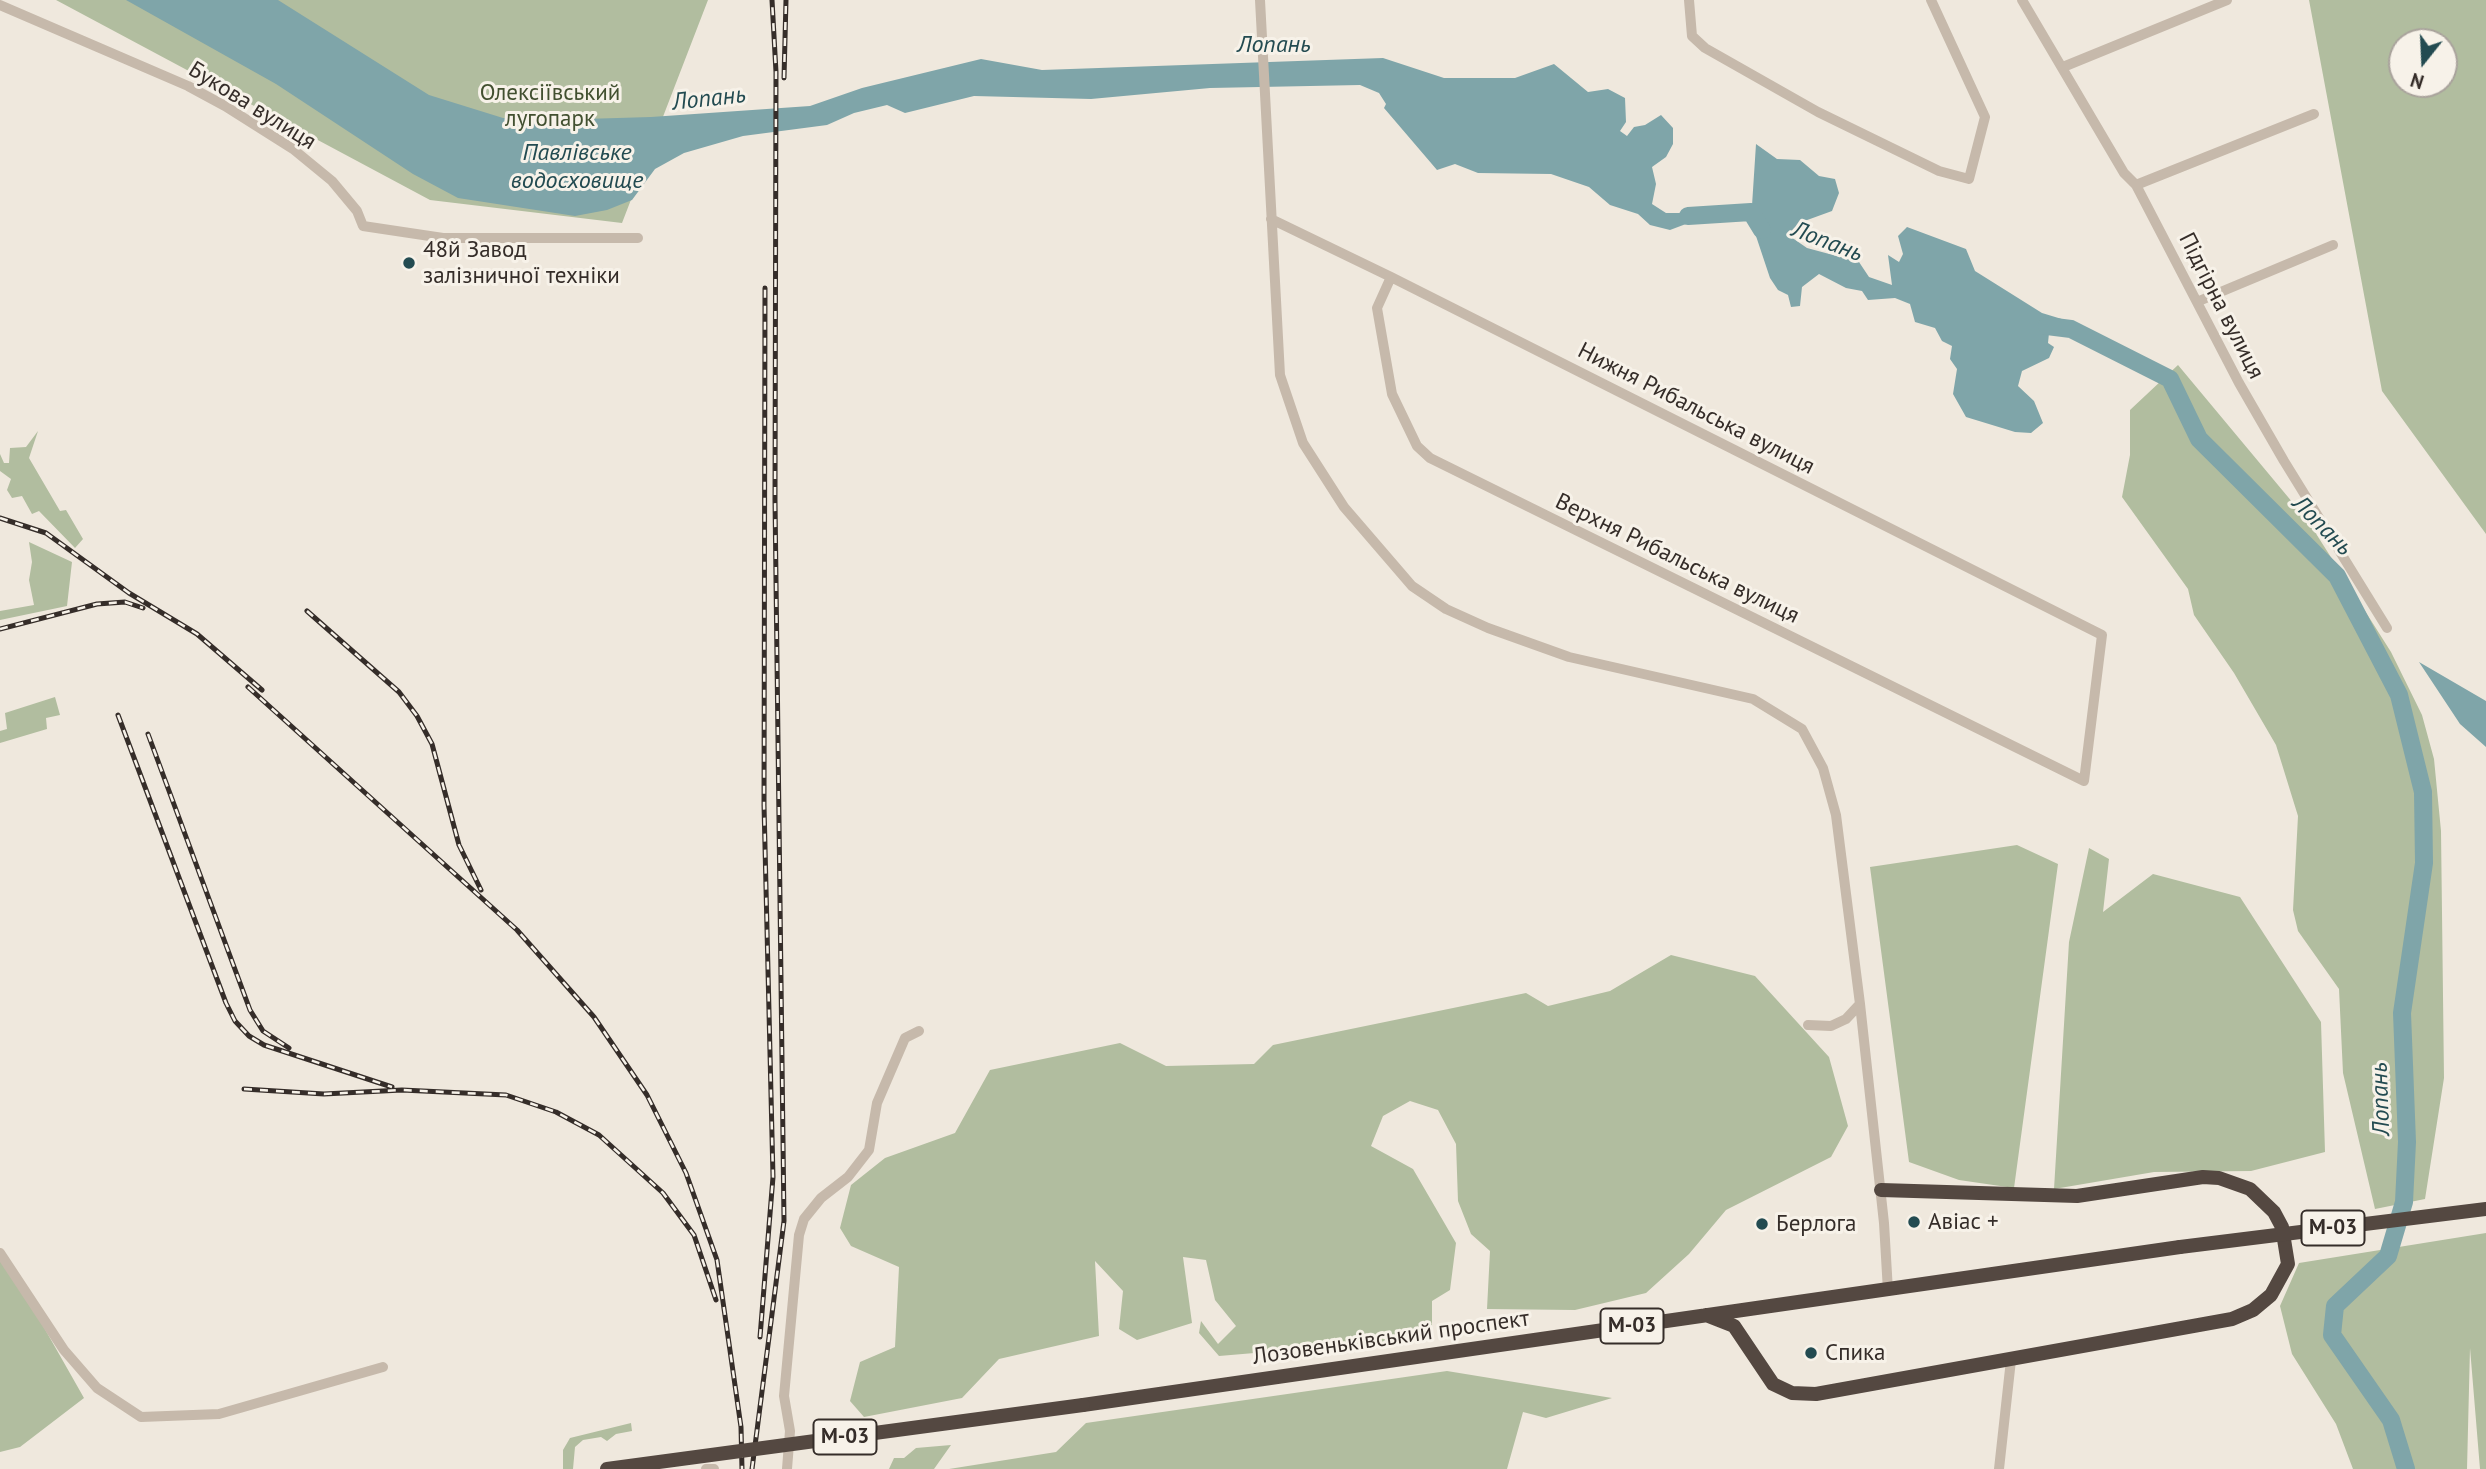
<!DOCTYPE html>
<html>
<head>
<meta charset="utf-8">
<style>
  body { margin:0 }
  #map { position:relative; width:2486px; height:1469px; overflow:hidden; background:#efe8dd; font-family:"PT Sans",sans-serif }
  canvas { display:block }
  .north { position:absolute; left:2388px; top:28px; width:70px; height:70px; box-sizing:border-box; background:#f7f2e9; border:2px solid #a9a39c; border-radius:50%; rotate:198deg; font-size:19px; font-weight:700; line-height:28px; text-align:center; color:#352d29 }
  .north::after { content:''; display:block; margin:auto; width:24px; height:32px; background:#234b51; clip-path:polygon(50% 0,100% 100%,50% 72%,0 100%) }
</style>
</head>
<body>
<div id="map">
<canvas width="2486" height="1469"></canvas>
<div class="north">N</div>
</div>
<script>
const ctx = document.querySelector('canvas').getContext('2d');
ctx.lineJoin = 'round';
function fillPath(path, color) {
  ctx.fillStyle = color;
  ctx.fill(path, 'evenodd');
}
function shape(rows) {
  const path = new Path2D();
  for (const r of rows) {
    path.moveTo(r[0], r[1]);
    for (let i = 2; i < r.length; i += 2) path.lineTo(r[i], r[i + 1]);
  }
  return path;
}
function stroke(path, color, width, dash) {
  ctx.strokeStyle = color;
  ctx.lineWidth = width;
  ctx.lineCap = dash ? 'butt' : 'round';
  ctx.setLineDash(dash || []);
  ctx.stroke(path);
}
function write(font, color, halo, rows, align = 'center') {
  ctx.font = font + ' "PT Sans",sans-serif';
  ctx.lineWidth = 6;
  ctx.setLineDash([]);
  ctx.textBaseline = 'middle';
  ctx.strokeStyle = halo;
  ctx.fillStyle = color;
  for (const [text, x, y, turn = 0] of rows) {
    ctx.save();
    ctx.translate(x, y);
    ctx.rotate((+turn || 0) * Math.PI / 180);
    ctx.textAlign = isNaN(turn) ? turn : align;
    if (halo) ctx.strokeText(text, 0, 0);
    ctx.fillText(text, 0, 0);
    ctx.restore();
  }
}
const green = shape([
  [56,0,708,0,622,223,430,200],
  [2309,0,2486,0,2486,534,2382,391],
  [2402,42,2444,42,2444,84,2402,84],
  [2178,365,2308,521,2391,652,2422,715,2434,759,2441,831,2444,1078,2425,1199,2375,1209,2343,1073,2339,989,2298,931,2293,910,2298,816,2276,745,2234,673,2194,615,2188,589,2122,497,2130,455,2130,410],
  [38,431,29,458,60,511,66,510,83,539,75,548,39,511,32,514,22,496,12,498,7,490,11,479,0,471,0,454,4,463,9,463,10,448,26,447],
  [29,542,72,562,67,606,0,620,0,611,34,605,29,580,32,562],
  [55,697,60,715,46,718,47,729,0,743,0,731,7,729,5,713],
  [2017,845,2058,864,2014,1188,1959,1180,1909,1162,1870,867],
  [2089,848,2109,859,2103,912,2153,874,2240,897,2321,1022,2325,1152,2251,1171,2154,1172,2054,1189,2069,942],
  [1671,955,1755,976,1829,1057,1848,1126,1831,1157,1726,1210,1689,1254,1646,1293,1575,1310,1487,1309,1490,1251,1471,1234,1458,1201,1456,1144,1438,1110,1410,1101,1383,1116,1371,1146,1413,1169,1456,1243,1450,1290,1432,1301,1432,1338,1219,1356,1199,1333,1201,1321,1218,1344,1236,1326,1215,1300,1206,1260,1183,1257,1192,1323,1137,1340,1119,1329,1123,1291,1095,1261,1099,1336,999,1359,962,1398,864,1417,850,1401,860,1362,895,1347,899,1267,851,1246,840,1228,851,1185,885,1158,955,1133,990,1070,1120,1043,1166,1066,1254,1064,1273,1045,1526,993,1548,1006,1610,991],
  [2486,1233,2486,1469,2480,1469,2470,1348,2467,1469,2353,1469,2336,1424,2292,1354,2280,1306,2299,1263],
  [0,1250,84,1398,20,1447,0,1452],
  [1447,1371,1612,1398,1546,1418,1523,1412,1507,1469,949,1469,1056,1452,1086,1423],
  [631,1423,632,1431,616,1434,607,1441,601,1437,583,1440,575,1447,573,1469,563,1469,563,1450,570,1438],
  [951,1445,934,1469,889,1469,894,1458,904,1458,916,1448]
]);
const water = shape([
  [126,0,278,0,429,95,503,118,550,120,651,117,810,106,862,88,981,59,1042,70,1383,58,1444,78,1515,78,1554,64,1588,92,1608,89,1625,98,1626,122,1620,131,1627,136,1634,127,1645,125,1661,115,1673,128,1673,144,1666,157,1652,167,1656,184,1652,204,1666,213,1715,213,1670,230,1650,225,1638,214,1610,205,1589,187,1551,174,1478,173,1455,164,1437,170,1384,108,1386,104,1379,93,1360,85,1210,88,1091,99,974,96,905,113,887,105,854,113,827,125,743,136,684,153,655,169,632,200,607,210,575,216,458,198,413,174,276,84],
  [1756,144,1777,159,1800,160,1819,176,1835,179,1839,193,1832,211,1799,223,1791,237,1807,248,1859,262,1869,277,1892,285,1888,255,1899,262,1903,254,1898,236,1907,227,1966,249,1975,271,2042,313,2065,320,2071,329,2049,333,2048,343,2054,347,2049,358,2022,371,2018,386,2034,401,2043,423,2031,433,2015,432,1966,417,1953,394,1957,369,1950,359,1952,346,1942,341,1935,328,1915,322,1910,304,1895,298,1868,300,1862,291,1846,288,1819,274,1802,287,1800,306,1791,307,1788,295,1778,290,1770,278,1751,221],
  [2419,662,2486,701,2486,747,2460,724]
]);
const river = shape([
  [1688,216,1751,212,1762,230],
  [2047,326,2071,329,2170,379,2199,439,2337,576,2399,695,2423,792,2424,863,2402,1013,2407,1142,2404,1202,2388,1256,2335,1306,2332,1335,2391,1420,2406,1469]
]);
const minor = shape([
  [1260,0,1280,375,1303,443,1344,507,1412,586,1446,609,1488,628,1569,657,1753,699,1802,729,1823,768,1836,815,1860,1004,1884,1223,1888,1291],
  [1689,0,1692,36,1705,48,1818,112,1939,171,1969,179,1985,117,1931,0],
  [2022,0,2124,173,2136,185,2239,383,2284,461,2387,628],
  [0,5,188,86,225,106,293,149,332,181,357,211,363,226,443,238,638,238],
  [2063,67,2227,0],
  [2136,185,2314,114],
  [1271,219,1391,277,2102,635,2084,781,1430,458,1417,446,1392,394,1377,308,1391,277],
  [2199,301,2333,245],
  [1808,1025,1831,1026,1846,1019,1860,1004],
  [0,1253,64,1350,97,1388,141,1417,219,1414,383,1367],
  [706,1469,714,1469],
  [787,1469,790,1431,784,1396,799,1235,804,1219,821,1198,848,1177,869,1150,877,1103,905,1038,919,1031],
  [1999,1469,2011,1360]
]);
const highway = shape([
  [1706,1315,1734,1326,1773,1384,1792,1393,1816,1394,2232,1319,2253,1310,2271,1295,2288,1264,2282,1227,2274,1212,2250,1189,2219,1178,2203,1177,2077,1196,1881,1190],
  [1083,1405,2180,1247]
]);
const rail = shape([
  [784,78,786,0],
  [0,518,46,533,129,593,197,634,262,690],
  [307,611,399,692,417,716,432,744,459,845,481,890],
  [0,629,97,604,125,602,143,608],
  [248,687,517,930,594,1017,647,1095,686,1173,717,1260,741,1427,742,1469],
  [118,715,226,1003,235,1021,249,1036,264,1045,392,1087],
  [148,734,250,1010,263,1031,289,1048],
  [244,1089,324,1094,402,1090,506,1095,556,1112,599,1135,663,1193,694,1235,716,1300],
  [760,1337,773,1177,764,805,765,288],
  [752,1469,784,1221,775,500,776,72,772,0]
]);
const highwayBridge = shape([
  [2180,1247,2486,1209],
  [607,1469,1083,1405]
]);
const markers = [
  [409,263,7,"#234b51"],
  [1914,1222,7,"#234b51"],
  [1762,1224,7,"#234b51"],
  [1811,1353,7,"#234b51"]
];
const shields = [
  [2333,1228,63],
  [1632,1326,63],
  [845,1437,63]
];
const shieldNames = [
  ["М-03",2333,1228],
  ["М-03",1632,1326],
  ["М-03",845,1437]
];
const parkNames = [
  ["Олексіївський",550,93],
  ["лугопарк",550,119]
];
const streetNames = [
  ["Букова вулиця",252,106,32],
  ["Підгірна вулиця",2221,306,63],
  ["Нижня Рибальська вулиця",1696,409,27],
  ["Верхня Рибальська вулиця",1677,559,26],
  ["Лозовеньківський проспект",1391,1338,-8]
];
const poiNames = [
  ["48й Завод",423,250],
  ["залізничної техніки",423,276],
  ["Авiас +",1928,1222],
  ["Берлога",1776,1224],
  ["Спика",1825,1353]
];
const waterNames = [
  ["Лопань",1274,45],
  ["Лопань",709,99,-6],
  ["Павлівське",577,153],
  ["водосховище",577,181],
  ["Лопань",1827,242,21],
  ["Лопань",2322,526,45],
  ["Лопань",2381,1099,-92]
];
fillPath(green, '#b1bd9f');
fillPath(water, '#7fa5a9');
stroke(river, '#7fa5a9', 18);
stroke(minor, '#c6b9ab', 10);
stroke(highway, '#544841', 14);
stroke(rail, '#352d29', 5);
stroke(rail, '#f7f2e9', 2.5, [8]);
stroke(highwayBridge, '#544841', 14);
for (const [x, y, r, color] of markers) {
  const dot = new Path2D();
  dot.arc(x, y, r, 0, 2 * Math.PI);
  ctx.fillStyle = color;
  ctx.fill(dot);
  stroke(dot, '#f7f2e9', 2.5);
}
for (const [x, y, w] of shields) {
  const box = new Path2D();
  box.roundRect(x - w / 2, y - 17.5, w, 35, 5);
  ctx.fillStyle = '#f7f2e9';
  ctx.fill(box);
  stroke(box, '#352d29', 2);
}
write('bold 21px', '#352d29', null, shieldNames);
write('23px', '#425030', '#f7f2e9', parkNames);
write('23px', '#352d29', '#f7f2e9', streetNames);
write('23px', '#352d29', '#f7f2e9', poiNames, 'left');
write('italic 24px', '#234b51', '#f7f2e9', waterNames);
</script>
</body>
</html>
